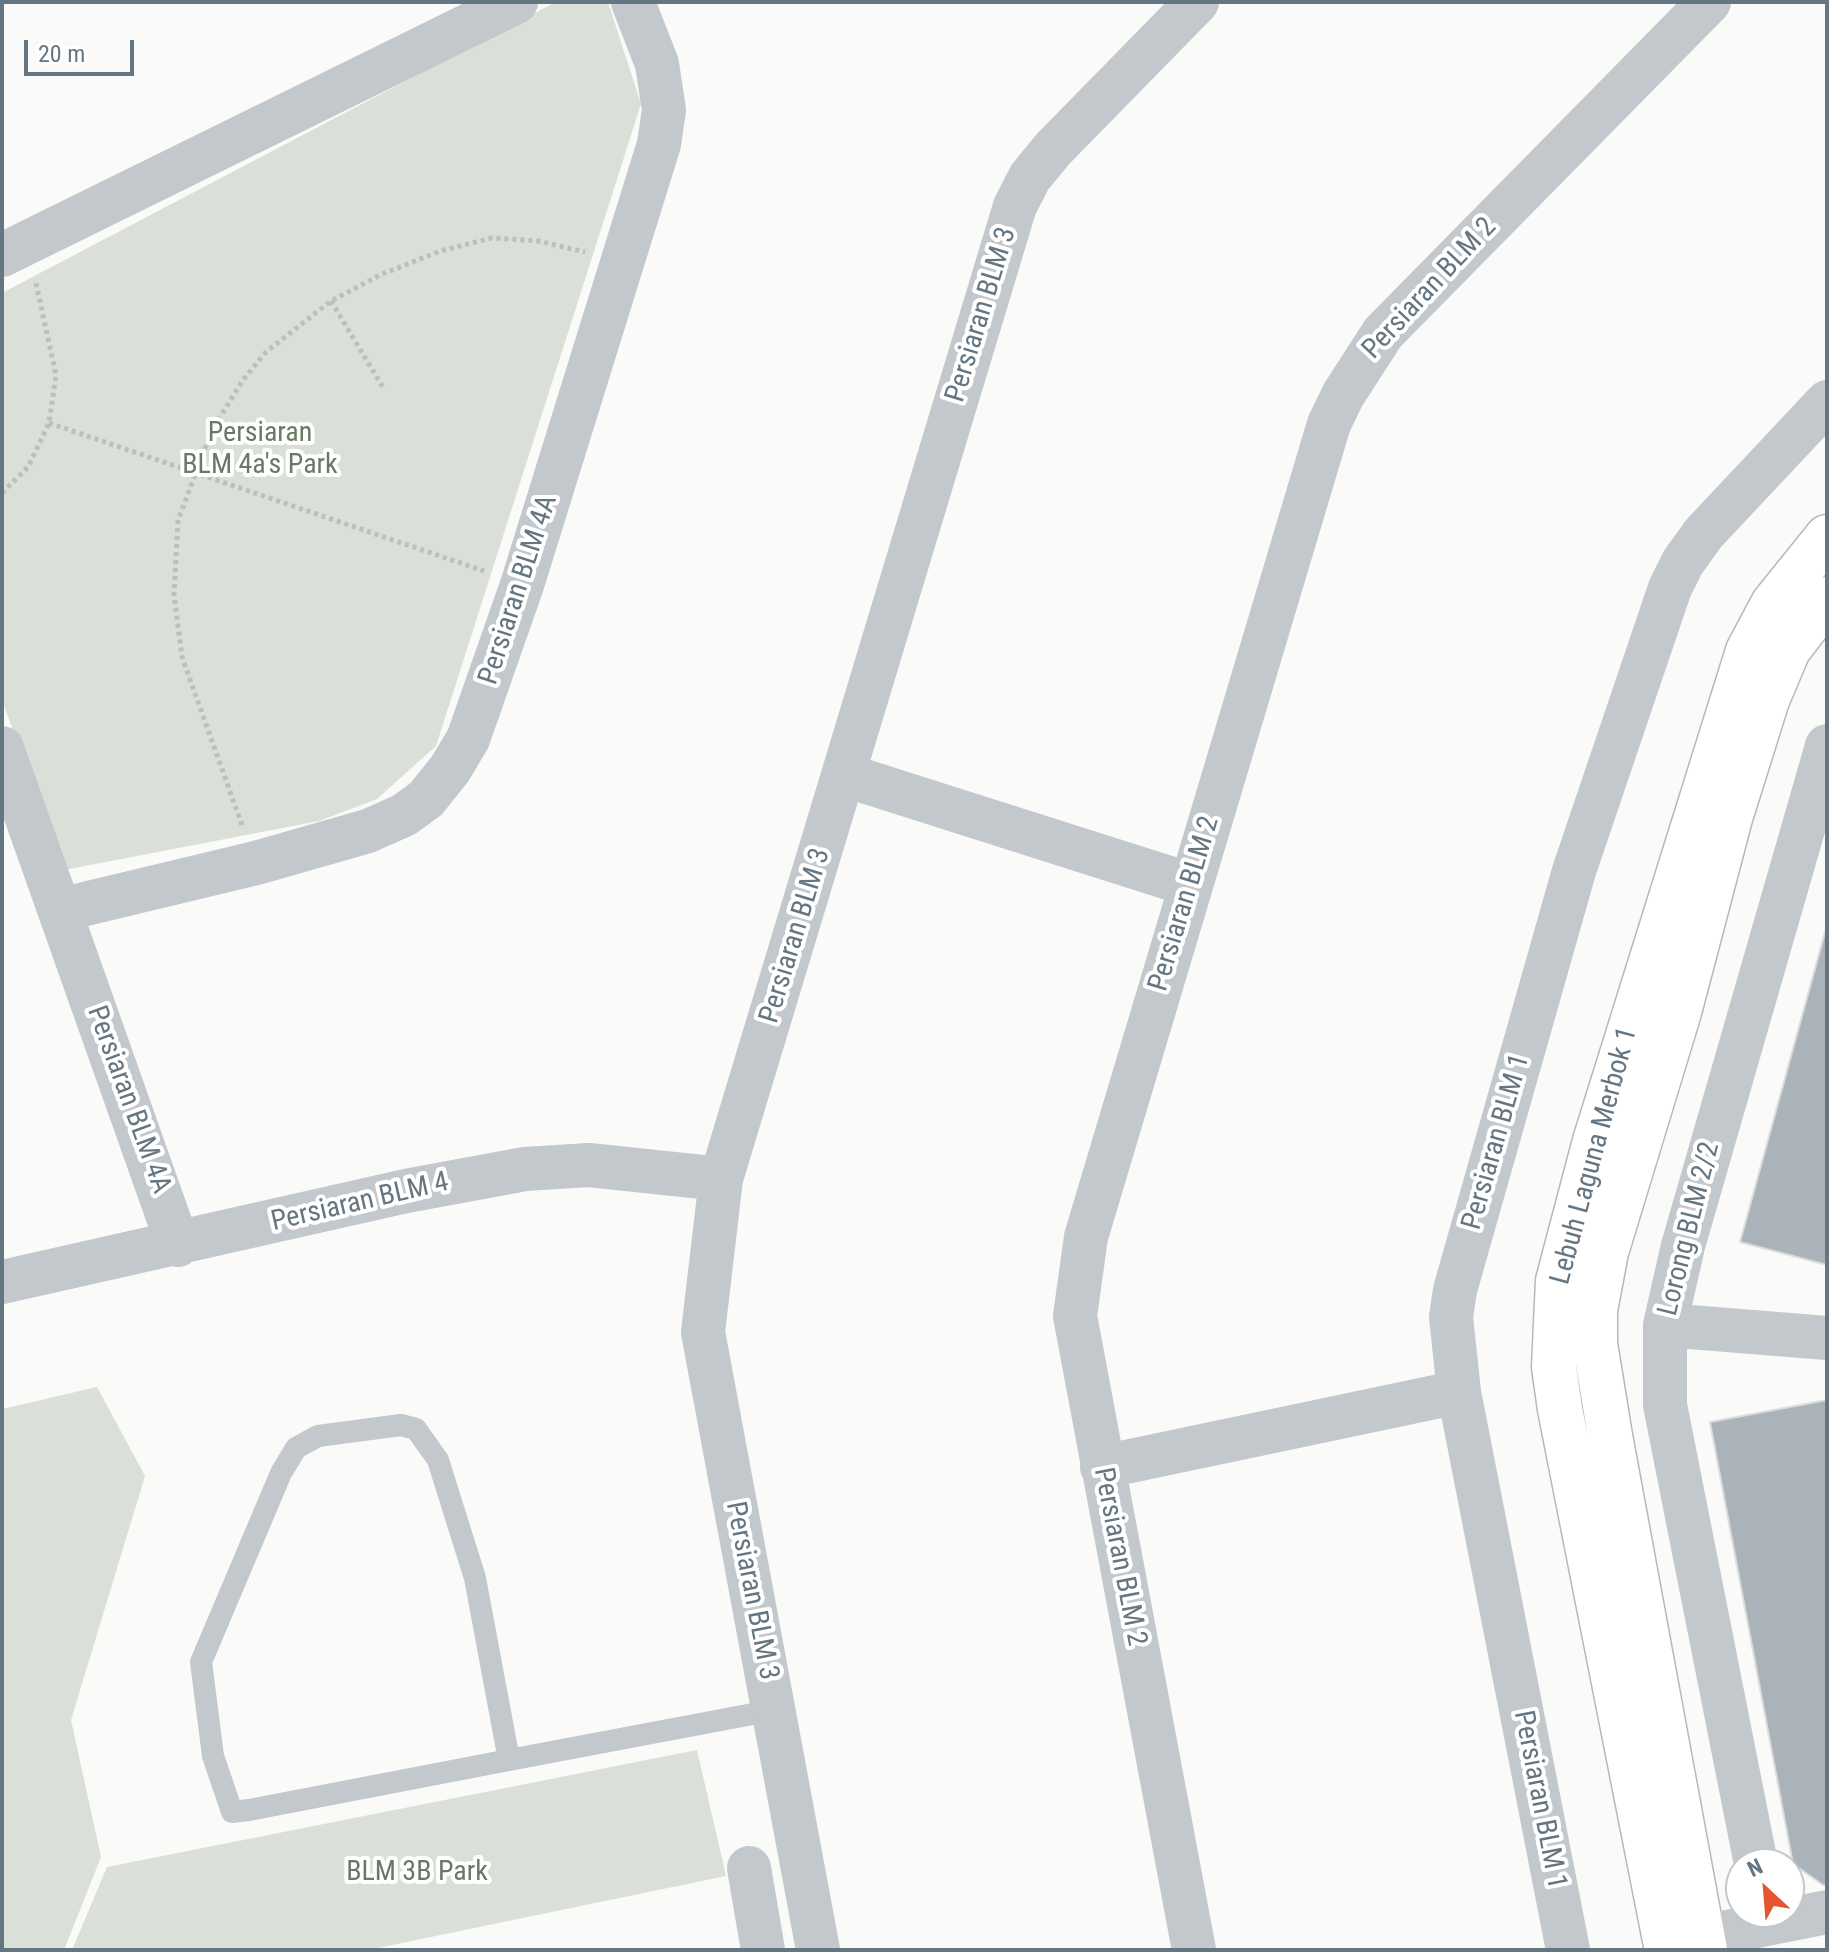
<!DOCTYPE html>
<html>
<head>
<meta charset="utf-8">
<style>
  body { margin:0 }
  #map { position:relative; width:1829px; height:1952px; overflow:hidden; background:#fafaf8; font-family:"Roboto Condensed",sans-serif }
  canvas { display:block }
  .frame { position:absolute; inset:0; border:4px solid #657683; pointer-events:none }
  .north { position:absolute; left:1725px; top:1848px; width:80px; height:80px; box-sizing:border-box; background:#fff; border:2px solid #c1c8cd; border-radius:50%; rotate:334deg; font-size:22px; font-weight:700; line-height:32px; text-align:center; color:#657683 }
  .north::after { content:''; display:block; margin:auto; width:28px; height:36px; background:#e4572e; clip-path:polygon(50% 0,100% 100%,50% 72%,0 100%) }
  .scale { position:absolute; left:24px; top:40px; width:110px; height:36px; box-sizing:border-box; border:4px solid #657683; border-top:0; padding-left:10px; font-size:24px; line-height:28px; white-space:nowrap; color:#657683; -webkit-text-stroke:6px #fff; paint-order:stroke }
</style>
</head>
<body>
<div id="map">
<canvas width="1829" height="1952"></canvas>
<div class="frame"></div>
<div class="north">N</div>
<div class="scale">20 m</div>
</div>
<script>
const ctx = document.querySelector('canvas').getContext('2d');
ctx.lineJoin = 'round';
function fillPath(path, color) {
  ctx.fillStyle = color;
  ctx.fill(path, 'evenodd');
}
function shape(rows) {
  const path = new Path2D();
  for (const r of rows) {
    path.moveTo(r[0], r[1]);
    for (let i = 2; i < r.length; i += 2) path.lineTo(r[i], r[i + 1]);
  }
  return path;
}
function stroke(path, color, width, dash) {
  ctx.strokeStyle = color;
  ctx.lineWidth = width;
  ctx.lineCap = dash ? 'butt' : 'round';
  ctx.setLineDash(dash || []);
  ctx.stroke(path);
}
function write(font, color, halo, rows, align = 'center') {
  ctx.font = font + ' "Roboto Condensed",sans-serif';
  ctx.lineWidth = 8;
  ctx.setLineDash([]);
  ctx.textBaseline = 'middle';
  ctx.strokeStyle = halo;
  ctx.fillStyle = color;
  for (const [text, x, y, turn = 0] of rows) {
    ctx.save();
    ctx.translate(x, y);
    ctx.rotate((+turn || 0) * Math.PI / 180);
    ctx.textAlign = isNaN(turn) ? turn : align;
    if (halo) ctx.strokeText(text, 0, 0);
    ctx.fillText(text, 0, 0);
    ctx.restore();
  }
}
const green = shape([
  [556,2,608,2,641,104,436,746,377,799,319,821,64,870,2,700,2,293],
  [97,1387,145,1476,71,1720,101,1857,64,1950,2,1950,2,1409],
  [697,1750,726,1876,368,1950,72,1950,107,1867]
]);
const building = shape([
  [1827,925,1827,1265,1740,1242,1827,925],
  [1827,1400,1827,1885,1823,1885,1793,1864,1710,1422,1827,1400]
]);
const path = shape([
  [331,301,384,389],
  [49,423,484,571],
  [2,493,28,467,49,423,56,375,36,283],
  [242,825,182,657,174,594,178,520,212,430,243,380,266,352,331,301,380,275,440,251,492,238,538,241,585,252]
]);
const lane = shape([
  [509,1760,475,1578,438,1460,416,1429,401,1425,318,1436,296,1448,281,1473,201,1662,213,1756,232,1812,249,1810,509,1760,774,1710]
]);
const street = shape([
  [2,255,516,2],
  [2,748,178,1245],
  [845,775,1191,885],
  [60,910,256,863,368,831,404,815,426,799,450,769,468,739,522,585,659,144,664,110,657,64,633,2],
  [2,1282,406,1191,525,1169,589,1165,721,1179],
  [1665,1325,1827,1338],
  [1102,1467,1459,1392],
  [1756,1864,1665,1405,1665,1325,1683,1246,1827,746],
  [749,1868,763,1950],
  [1666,1944,1827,1912],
  [818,1950,703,1332,721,1179,1015,206,1030,177,1053,149,1197,2],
  [1194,1950,1075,1316,1086,1237,1329,424,1343,395,1383,333,1709,2],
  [1568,1950,1459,1392,1451,1317,1455,1290,1574,871,1670,588,1683,562,1704,533,1827,402]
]);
const secondary = shape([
  [1667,1950,1560,1409,1554,1367,1558,1281,1595,1141,1748,651,1773,604,1827,537],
  [1705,1950,1610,1436,1595,1344,1595,1310,1606,1252,1679,1012,1730,818,1767,700,1788,650,1827,599]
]);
const streetNames = [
  ["Persiaran BLM 2",1430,289,-47],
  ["Persiaran BLM 3",982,315,-73],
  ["Persiaran BLM 4A",519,590,-72],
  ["Persiaran BLM 2",1185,904,-73],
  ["Persiaran BLM 3",796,936,-73],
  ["Persiaran BLM 4A",128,1100,70],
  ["Persiaran BLM 1",1497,1142,-74],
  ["Lebuh Laguna Merbok 1",1595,1156,-75],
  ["Persiaran BLM 4",360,1203,-13],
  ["Lorong BLM 2/2",1690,1229,-76],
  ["Persiaran BLM 2",1119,1557,79],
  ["Persiaran BLM 3",751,1591,79],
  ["Persiaran BLM 1",1539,1800,79]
];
const parkNames = [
  ["Persiaran",260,434],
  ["BLM 4a's Park",260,466],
  ["BLM 3B Park",417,1873]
];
fillPath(green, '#dadfd7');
fillPath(building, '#aab3b9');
stroke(building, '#dcdcda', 2);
stroke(secondary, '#b3babf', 47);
stroke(path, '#bbbfc2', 5, [4, 4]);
stroke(lane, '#c3c8cc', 22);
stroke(street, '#c3c8cc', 44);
stroke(secondary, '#fff', 44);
write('28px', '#657683', '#fff', streetNames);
write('28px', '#687a64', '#fff', parkNames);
</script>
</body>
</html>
